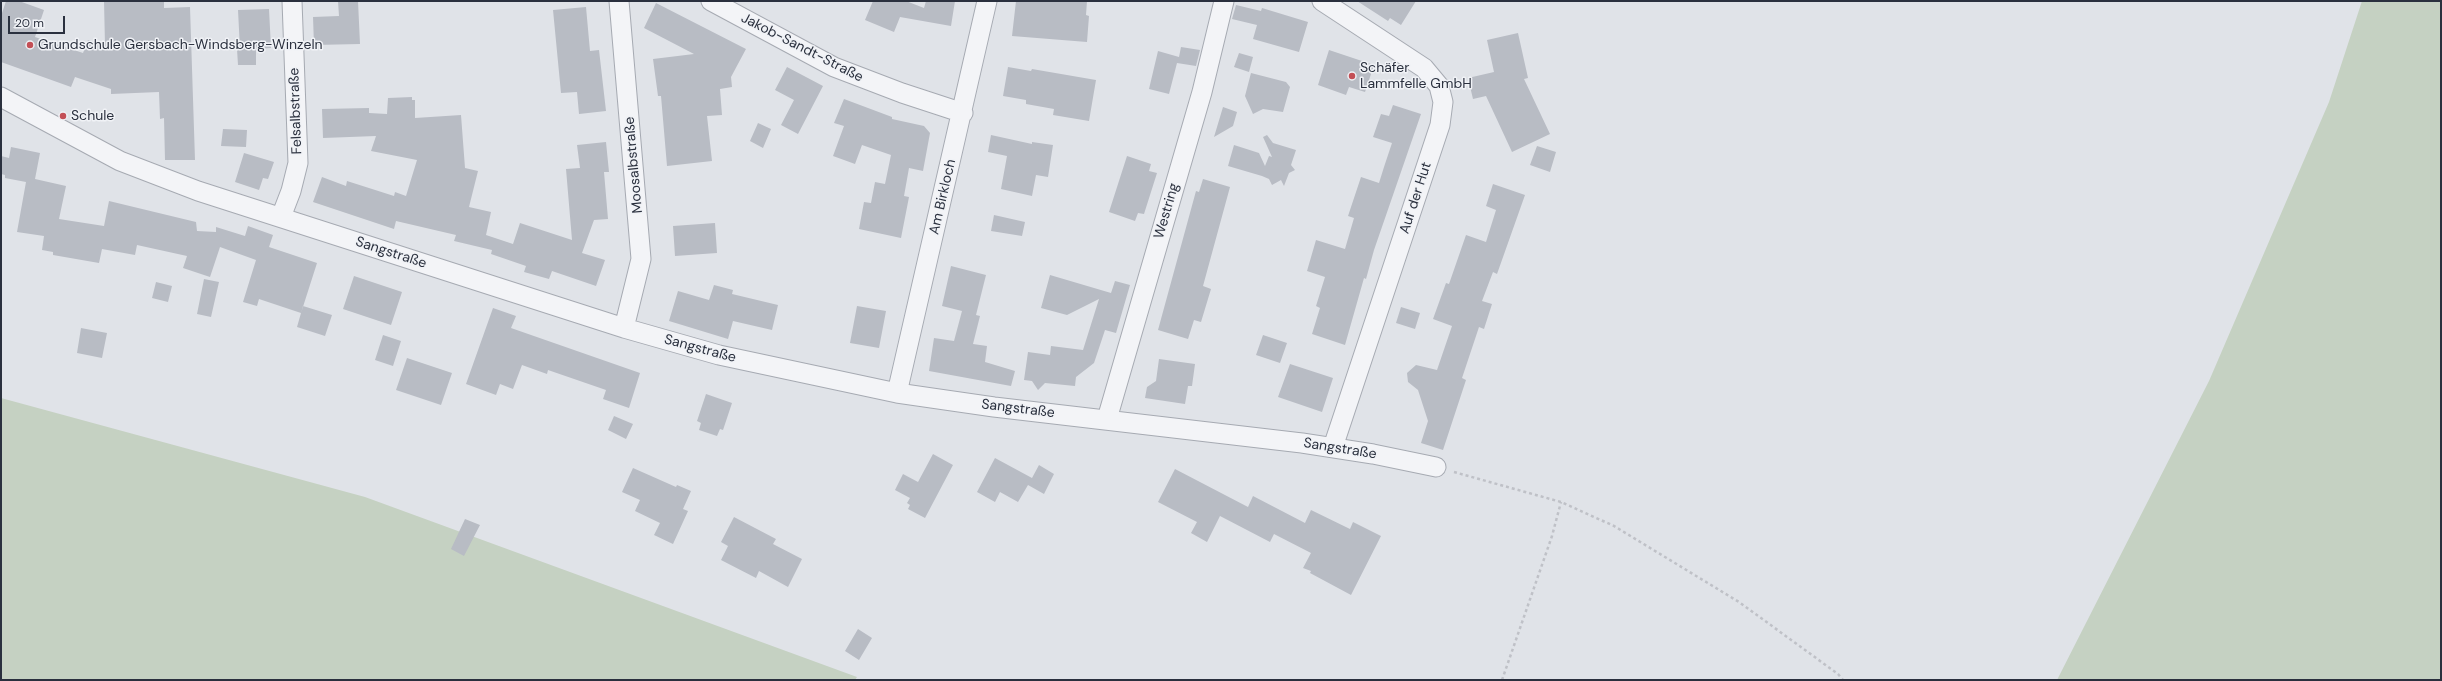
<!DOCTYPE html>
<html>
<head>
<meta charset="utf-8">
<style>
  body { margin:0 }
  #map { position:relative; width:2442px; height:681px; overflow:hidden; background:#e0e3e8; font-family:"DM Sans",sans-serif }
  canvas { display:block }
  .frame { position:absolute; inset:0; border:2px solid #2a303e; pointer-events:none }
  .scale { position:absolute; left:8px; top:16px; width:57px; height:18px; box-sizing:border-box; border:2px solid #2a303e; border-top:0; padding-left:5px; font-size:12px; line-height:14px; white-space:nowrap; color:#2a303e; -webkit-text-stroke:3px #f0f2f6; paint-order:stroke }
</style>
</head>
<body>
<div id="map">
<canvas width="2442" height="681"></canvas>
<div class="frame"></div>
<div class="scale">20 m</div>
</div>
<script>
const ctx = document.querySelector('canvas').getContext('2d');
ctx.lineJoin = 'round';
function fillPath(path, color) {
  ctx.fillStyle = color;
  ctx.fill(path, 'evenodd');
}
function shape(rows) {
  const path = new Path2D();
  for (const r of rows) {
    path.moveTo(r[0], r[1]);
    for (let i = 2; i < r.length; i += 2) path.lineTo(r[i], r[i + 1]);
  }
  return path;
}
function stroke(path, color, width, dash) {
  ctx.strokeStyle = color;
  ctx.lineWidth = width;
  ctx.lineCap = dash ? 'butt' : 'round';
  ctx.setLineDash(dash || []);
  ctx.stroke(path);
}
function write(font, color, halo, rows, align = 'center') {
  ctx.font = font + ' "DM Sans",sans-serif';
  ctx.lineWidth = 3;
  ctx.setLineDash([]);
  ctx.textBaseline = 'middle';
  ctx.strokeStyle = halo;
  ctx.fillStyle = color;
  for (const [text, x, y, turn = 0] of rows) {
    ctx.save();
    ctx.translate(x, y);
    ctx.rotate((+turn || 0) * Math.PI / 180);
    ctx.textAlign = isNaN(turn) ? turn : align;
    if (halo) ctx.strokeText(text, 0, 0);
    ctx.fillText(text, 0, 0);
    ctx.restore();
  }
}
const green = shape([
  [2362,1,2441,1,2441,680,2057,680,2209,381,2329,102],
  [1,398,365,497,857,677,855,680,1,680]
]);
const building = shape([
  [6,1,19,1,44,10,35,37,83,53,88,40,105,45,104,1,164,1,164,8,190,7,195,160,165,160,164,118,160,119,159,92,111,94,111,89,75,77,71,87,1,62,1,16],
  [338,1,358,1,360,44,314,45,313,17,339,16],
  [873,1,906,1,924,8,926,1,955,1,951,26,900,17,894,32,865,20],
  [1016,1,1087,1,1086,15,1089,16,1087,42,1012,36],
  [1357,1,1416,1,1401,25,1390,18,1388,21],
  [656,3,746,49,731,77,732,87,720,89,722,115,707,116,712,161,667,166,661,96,658,96,653,59,694,54,644,28],
  [1236,5,1261,11,1262,8,1308,22,1299,52,1253,39,1257,25,1232,19],
  [586,7,590,51,599,50,606,111,579,114,577,92,561,93,553,10],
  [269,9,271,48,256,49,256,65,238,65,237,49,240,49,238,10],
  [1518,33,1528,78,1524,79,1550,134,1512,152,1486,96,1473,99,1468,78,1494,72,1487,40],
  [1181,47,1200,50,1196,66,1177,63,1169,94,1149,89,1158,51,1179,57],
  [1329,50,1374,65,1365,92,1349,87,1346,95,1318,85],
  [1239,53,1253,57,1249,72,1234,67],
  [787,67,823,86,798,134,781,125,794,100,775,90],
  [1008,67,1031,71,1032,69,1096,80,1089,121,1053,115,1054,109,1026,104,1026,100,1003,96],
  [1251,73,1286,82,1290,87,1283,112,1263,109,1253,114,1245,96],
  [412,97,412,100,415,100,415,118,461,115,465,168,478,171,469,207,491,212,486,235,513,244,520,223,572,240,566,169,580,168,577,145,606,142,609,172,604,172,608,219,594,220,582,253,605,260,596,286,552,271,549,279,524,272,526,266,491,254,492,250,454,241,456,235,396,221,394,229,313,202,322,177,346,186,347,181,394,196,395,192,406,196,417,160,371,151,376,136,323,138,322,109,369,108,369,113,387,114,388,98],
  [844,99,892,117,892,119,924,126,930,133,923,171,909,168,904,196,909,197,901,238,859,229,864,202,871,203,875,182,885,184,891,155,862,145,855,164,833,156,844,126,834,123],
  [1393,105,1421,114,1374,250,1366,279,1364,278,1345,345,1312,334,1320,308,1316,306,1325,277,1307,271,1316,240,1345,249,1354,218,1348,216,1361,177,1379,183,1384,167,1392,143,1373,137,1381,114,1389,116],
  [1223,107,1237,112,1233,126,1214,137],
  [758,123,771,129,763,148,750,141],
  [223,129,247,130,246,147,221,146],
  [991,135,1032,144,1032,142,1053,145,1048,177,1036,175,1032,196,1001,189,1007,156,988,152],
  [1267,135,1273,143,1296,150,1291,165,1295,170,1289,173,1284,186,1281,180,1272,185,1269,179,1262,176,1228,166,1234,145,1259,153,1265,166,1269,156,1272,157,1263,137],
  [1537,146,1556,152,1550,172,1530,165],
  [11,147,40,153,35,179,66,186,59,219,104,226,109,201,196,222,197,231,216,232,216,227,245,236,248,226,273,235,269,247,317,263,301,313,259,299,257,306,243,302,256,260,220,247,210,277,183,268,187,256,137,245,135,255,102,249,99,263,53,255,53,252,42,250,44,236,17,232,26,182,5,178,5,175,1,174,1,156,9,158],
  [244,153,274,162,268,179,263,178,259,190,235,182],
  [1127,156,1151,164,1149,171,1157,173,1144,214,1138,213,1135,221,1109,212],
  [1203,179,1230,187,1203,286,1211,289,1201,322,1194,320,1188,339,1158,330,1196,191,1199,192],
  [1493,184,1525,195,1497,274,1493,272,1482,301,1492,304,1484,329,1479,327,1462,378,1466,380,1443,450,1421,443,1428,421,1418,390,1408,382,1407,373,1416,365,1437,370,1452,326,1433,319,1446,283,1449,284,1466,235,1486,242,1496,210,1486,206],
  [994,215,1025,222,1022,236,991,231],
  [715,223,717,253,675,256,673,226],
  [951,266,986,275,976,315,980,316,973,344,987,346,985,362,1015,371,1011,386,929,371,934,338,954,341,962,311,942,306],
  [1050,275,1111,293,1115,281,1130,285,1116,333,1105,330,1094,363,1076,377,1075,386,1045,383,1038,390,1032,381,1024,380,1028,352,1050,355,1051,346,1083,350,1099,299,1067,315,1041,308],
  [354,276,402,292,391,325,343,309],
  [204,279,219,282,211,317,197,314],
  [156,282,172,286,168,302,152,298],
  [714,285,733,290,732,294,778,305,772,330,733,321,728,339,669,321,678,291,709,300],
  [303,306,332,315,325,336,297,327],
  [857,306,886,311,879,348,850,343],
  [1401,307,1420,313,1415,329,1396,323],
  [493,308,516,316,511,328,640,373,629,408,603,399,606,390,548,370,547,374,522,365,513,389,500,384,496,395,466,384],
  [81,328,107,333,102,358,77,353],
  [383,335,401,341,393,366,375,360],
  [1263,335,1287,343,1280,363,1256,355],
  [407,358,452,373,441,405,396,390],
  [1159,359,1195,364,1192,386,1188,386,1185,404,1145,398,1147,387,1156,381],
  [1290,364,1333,378,1322,412,1278,397],
  [706,394,732,403,723,430,720,429,717,436,699,430,701,423,697,421],
  [614,416,633,424,626,439,608,430],
  [933,454,953,465,925,518,908,509,910,505,907,503,910,498,895,490,903,474,918,482],
  [995,458,1032,478,1039,465,1054,474,1044,494,1028,485,1018,502,1000,492,995,502,977,492],
  [633,468,676,487,677,485,691,491,683,509,688,511,673,544,654,535,660,523,635,511,640,500,622,492],
  [1175,469,1248,507,1253,496,1305,523,1311,510,1350,529,1353,522,1381,536,1351,595,1310,573,1311,571,1303,568,1311,553,1274,534,1270,542,1220,516,1207,542,1191,533,1197,522,1158,502],
  [734,517,776,539,773,544,802,559,788,587,759,571,756,578,721,560,728,546,721,542],
  [465,519,480,525,464,556,451,549],
  [858,629,872,638,859,660,845,651]
]);
const path = shape([
  [1454,472,1561,502,1614,526,1739,602,1838,674,1843,680],
  [1502,680,1552,536,1561,502]
]);
const street = shape([
  [619,1,641,259,624,328],
  [711,1,834,67,902,93,963,113],
  [1322,1,1424,68,1439,86,1443,102,1440,125,1333,447],
  [1,97,120,161,198,191,624,328,719,355,897,393,994,407,1302,443,1373,454,1436,467],
  [281,217,291,191,298,163,292,1],
  [897,393,987,1],
  [1107,419,1202,92,1224,1]
]);
const markers = [
  [30,45,4,"#c34f56"],
  [1352,76,4,"#c34f56"],
  [63,116,4,"#c34f56"]
];
const poiNames = [
  ["Grundschule Gersbach-Windsberg-Winzeln",38,45],
  ["Schäfer",1360,68],
  ["Lammfelle GmbH",1360,84],
  ["Schule",71,116]
];
const streetNames = [
  ["Jakob-Sandt-Straße",802,48,27],
  ["Felsalbstraße",296,111,-92],
  ["Moosalbstraße",634,165,-95],
  ["Am Birkloch",943,197,-77],
  ["Auf der Hut",1416,198,-72],
  ["Westring",1167,211,-74],
  ["Sangstraße",391,253,18],
  ["Sangstraße",700,349,15],
  ["Sangstraße",1018,409,7],
  ["Sangstraße",1340,449,9]
];
fillPath(green, '#c5d1c2');
fillPath(building, '#b8bcc4');
stroke(street, '#a6aab2', 21);
stroke(path, '#bfc1c7', 2.5, [3, 3]);
stroke(street, '#f3f4f7', 19);
for (const [x, y, r, color] of markers) {
  const dot = new Path2D();
  dot.arc(x, y, r, 0, 2 * Math.PI);
  ctx.fillStyle = color;
  ctx.fill(dot);
  stroke(dot, '#f0f2f6', 1.5);
}
write('14px', '#2a303e', '#f0f2f6', poiNames, 'left');
write('14px', '#2a303e', '#f0f2f6', streetNames);
</script>
</body>
</html>
